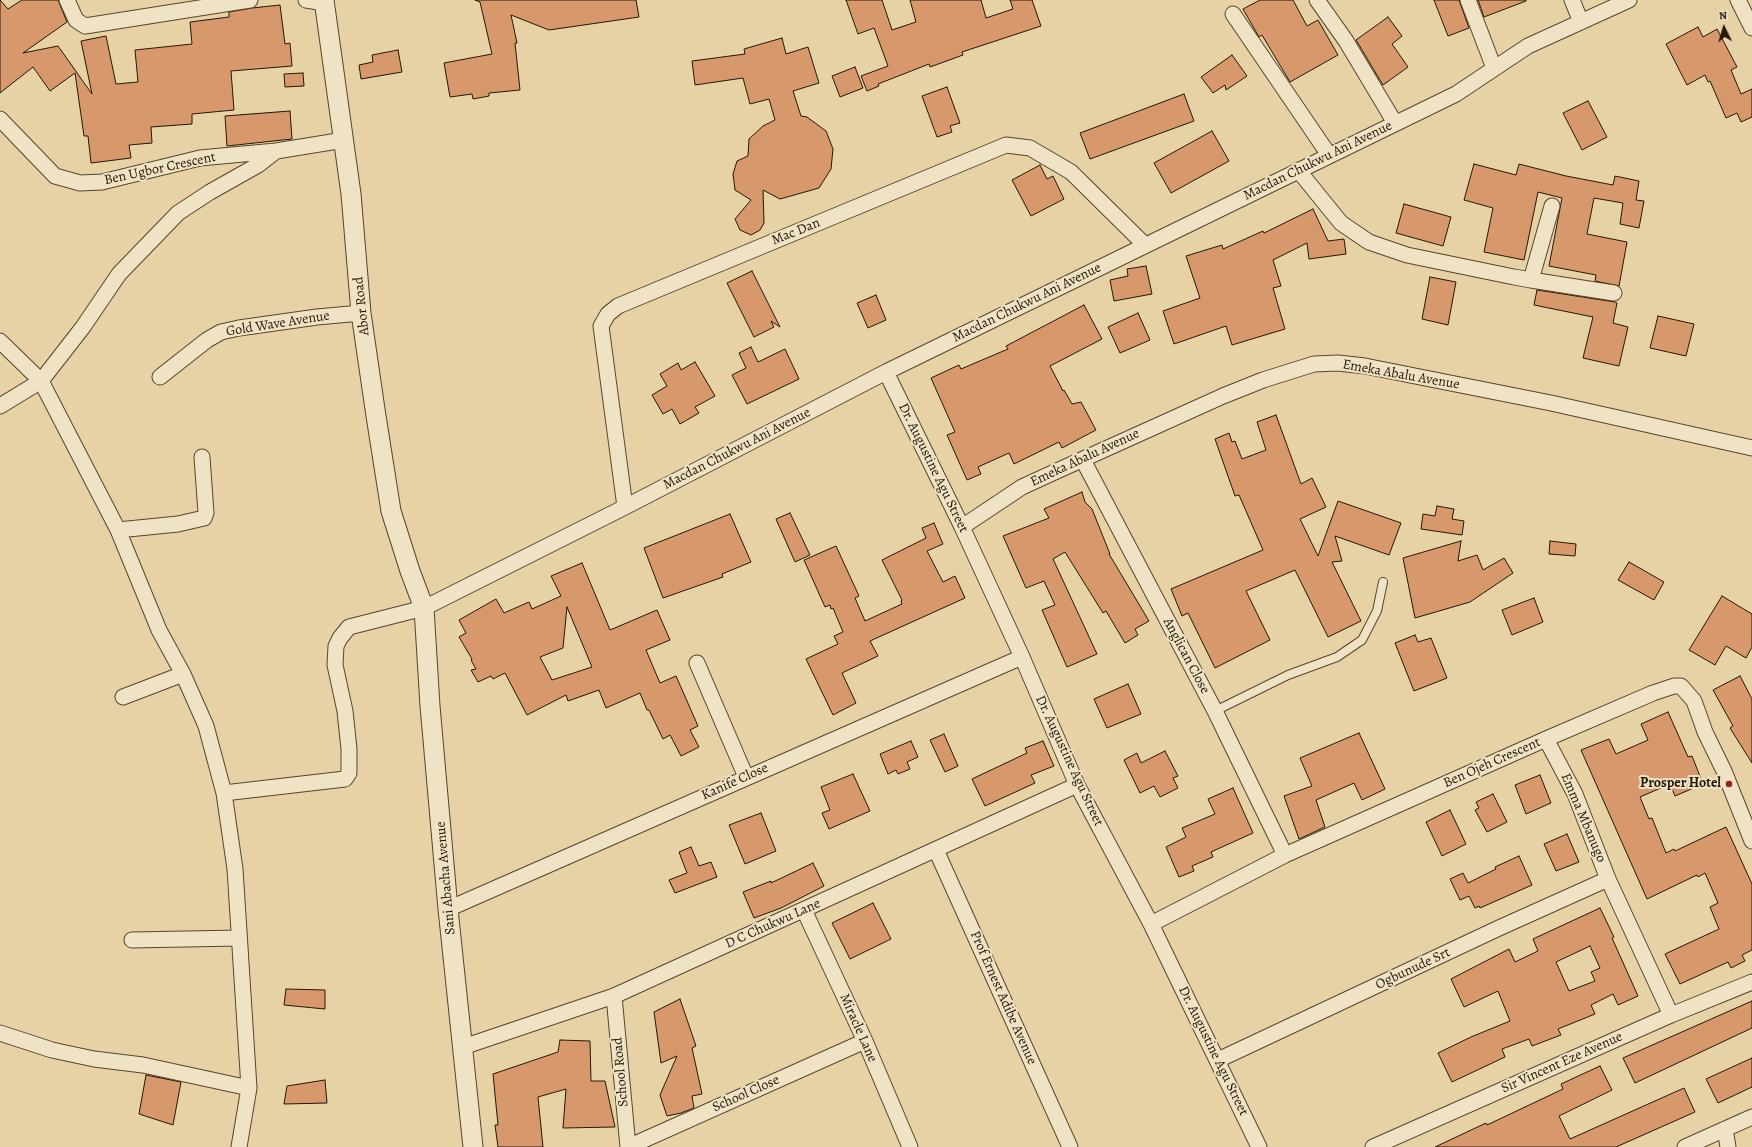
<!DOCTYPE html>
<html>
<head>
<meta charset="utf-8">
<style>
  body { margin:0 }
  #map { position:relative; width:1752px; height:1147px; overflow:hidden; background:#e7d2a6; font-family:Alegreya,serif }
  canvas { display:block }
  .north { position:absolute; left:1704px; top:8px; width:40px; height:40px; -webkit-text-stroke:3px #efe2c5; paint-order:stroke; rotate:355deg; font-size:11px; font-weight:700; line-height:16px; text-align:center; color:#241705 }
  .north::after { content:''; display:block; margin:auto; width:14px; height:18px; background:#241705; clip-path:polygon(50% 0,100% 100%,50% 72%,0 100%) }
</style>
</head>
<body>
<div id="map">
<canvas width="1752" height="1147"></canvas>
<div class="north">N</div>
</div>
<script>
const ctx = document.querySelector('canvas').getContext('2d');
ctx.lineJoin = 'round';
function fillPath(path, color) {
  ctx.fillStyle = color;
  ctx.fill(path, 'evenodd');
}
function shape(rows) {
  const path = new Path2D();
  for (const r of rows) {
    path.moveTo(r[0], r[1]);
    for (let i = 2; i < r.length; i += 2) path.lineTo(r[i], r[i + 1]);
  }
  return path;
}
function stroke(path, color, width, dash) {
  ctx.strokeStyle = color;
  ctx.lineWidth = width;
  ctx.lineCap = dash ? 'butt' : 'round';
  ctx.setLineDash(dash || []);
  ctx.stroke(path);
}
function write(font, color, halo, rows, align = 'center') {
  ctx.font = font + ' Alegreya,serif';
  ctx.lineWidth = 4;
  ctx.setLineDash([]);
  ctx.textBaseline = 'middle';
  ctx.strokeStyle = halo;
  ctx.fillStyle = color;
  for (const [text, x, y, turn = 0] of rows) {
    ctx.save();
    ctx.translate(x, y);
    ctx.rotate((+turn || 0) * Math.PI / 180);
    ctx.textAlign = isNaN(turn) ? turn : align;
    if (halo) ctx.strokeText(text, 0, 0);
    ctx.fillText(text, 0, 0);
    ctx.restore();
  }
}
const building = shape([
  [0,0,8,9,22,0,58,0,67,22,23,53,58,46,92,94,81,41,106,36,116,84,138,82,135,50,192,44,190,22,229,17,229,12,252,8,280,5,285,44,290,43,292,66,231,71,234,110,192,114,192,124,151,127,152,143,129,145,131,158,91,163,88,136,84,136,75,73,50,91,33,67,0,93,0,0],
  [475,0,636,0,639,17,549,30,511,15,517,43,515,43,520,90,489,93,489,96,473,99,472,94,450,97,444,63,492,54,480,2,475,0],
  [846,0,882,0,892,30,916,22,910,0,981,0,986,18,1013,9,1010,0,1032,0,1041,26,962,52,963,55,930,67,929,64,878,84,879,86,867,91,861,76,888,66,874,28,858,34,846,0],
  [1260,0,1293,0,1307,26,1318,20,1338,55,1290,82,1262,35,1259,37,1243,9,1260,0],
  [1434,0,1459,0,1469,28,1448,36,1434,0],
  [1478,0,1526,0,1526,1,1484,17,1478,0],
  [1388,17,1402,36,1392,44,1408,67,1383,85,1356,40,1388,17],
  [1698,27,1703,37,1717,29,1737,67,1731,70,1741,94,1752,89,1752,117,1741,122,1737,113,1726,118,1710,81,1708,82,1705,75,1687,85,1666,44,1698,27],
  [782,38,786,54,808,47,819,83,793,91,801,116,807,117,826,131,833,149,831,169,819,188,780,199,763,190,764,223,760,230,751,235,740,230,735,219,751,200,735,190,733,174,737,161,748,156,749,139,763,126,775,120,769,99,750,104,743,78,695,85,692,61,745,54,744,49,782,38],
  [398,50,402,72,361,79,359,65,373,62,372,55,398,50],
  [1232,55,1247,76,1226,90,1225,85,1213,93,1201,77,1232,55],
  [855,67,863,88,840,97,832,76,855,67],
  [303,73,304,86,285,87,284,74,303,73],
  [947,87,960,123,950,126,952,132,937,137,922,96,947,87],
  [1184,94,1194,121,1090,159,1080,133,1184,94],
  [1588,101,1607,137,1582,150,1563,113,1588,101],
  [290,111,292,139,227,146,225,116,290,111],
  [1212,131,1229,161,1171,193,1154,163,1212,131],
  [1474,164,1516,175,1519,164,1566,176,1613,185,1615,176,1639,181,1636,200,1644,201,1639,228,1620,224,1623,203,1594,198,1587,234,1627,242,1619,286,1595,281,1596,275,1549,266,1562,198,1538,192,1524,260,1484,252,1493,208,1464,200,1474,164],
  [1040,165,1047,179,1053,176,1064,199,1031,216,1012,180,1040,165],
  [1404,204,1451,217,1443,246,1396,233,1404,204],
  [1313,209,1328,241,1344,239,1346,254,1309,259,1307,243,1273,260,1281,286,1273,288,1285,329,1232,345,1226,326,1174,344,1163,311,1200,298,1186,256,1222,245,1223,249,1263,231,1264,233,1313,209],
  [1146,266,1152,294,1114,301,1110,280,1128,276,1127,269,1146,266],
  [752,271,780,327,771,321,774,327,754,337,727,283,752,271],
  [1430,277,1456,282,1448,325,1422,319,1430,277],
  [1537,290,1615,302,1617,303,1613,323,1628,327,1619,366,1583,358,1593,317,1534,305,1537,290],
  [876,295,886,320,868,328,857,303,876,295],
  [1084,305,1102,339,1050,366,1063,391,1064,390,1072,404,1081,402,1096,430,1062,448,1059,442,1014,464,1009,453,978,467,981,474,967,480,947,435,955,432,931,378,959,365,961,369,1008,349,1006,346,1084,305],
  [1138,313,1150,340,1120,353,1108,327,1138,313],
  [1658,316,1694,324,1686,356,1650,348,1658,316],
  [751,347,758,362,785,349,799,379,747,404,732,375,746,368,739,353,751,347],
  [695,362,715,396,695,407,699,413,680,424,672,409,663,414,652,395,667,386,660,374,678,363,681,370,695,362],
  [1276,415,1301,484,1312,478,1326,507,1300,519,1318,556,1338,501,1401,523,1389,555,1335,536,1342,561,1332,562,1361,621,1328,637,1295,570,1246,591,1270,640,1215,668,1188,613,1182,616,1171,589,1263,550,1239,495,1235,496,1215,439,1229,433,1232,442,1235,441,1242,459,1266,450,1257,422,1276,415],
  [1082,492,1085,502,1092,509,1110,554,1109,554,1149,621,1135,629,1138,635,1125,643,1106,611,1103,613,1065,552,1053,559,1097,654,1067,667,1042,610,1055,605,1044,581,1026,588,1003,536,1049,518,1044,509,1082,492],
  [1437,506,1454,509,1452,519,1464,521,1462,535,1421,529,1423,514,1435,516,1437,506],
  [790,513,810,555,795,562,776,519,790,513],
  [730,514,751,562,722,574,723,577,663,598,644,548,730,514],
  [934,523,943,544,927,551,943,582,955,576,965,598,870,641,878,656,842,673,856,703,833,715,806,659,838,644,834,636,843,632,833,608,831,609,830,605,825,607,804,560,836,546,859,596,855,598,865,621,902,604,901,601,902,600,882,560,926,538,922,528,934,523],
  [1461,541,1458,561,1477,555,1483,570,1504,558,1513,573,1470,602,1415,618,1403,558,1461,541],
  [1550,541,1576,544,1575,556,1549,554,1550,541],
  [1629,562,1664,582,1654,600,1618,580,1629,562],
  [582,563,610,630,657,610,670,640,646,650,660,683,676,676,698,726,690,730,699,747,681,756,670,735,663,739,649,710,647,710,640,693,606,708,599,690,568,701,566,695,527,715,505,673,493,679,491,676,478,682,471,670,476,669,471,660,472,659,459,637,466,633,459,620,496,599,504,613,529,602,532,609,561,596,551,576,582,563],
  [567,607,592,667,552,680,540,657,563,648,567,607],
  [1722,596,1752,614,1752,647,1746,658,1726,646,1715,665,1689,650,1722,596],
  [1534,598,1543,622,1512,635,1502,610,1534,598],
  [1415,635,1418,642,1431,638,1447,678,1414,691,1395,643,1415,635],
  [1740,676,1752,699,1752,763,1730,728,1733,726,1713,690,1740,676],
  [1128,684,1141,714,1107,728,1094,699,1128,684],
  [1668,712,1688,757,1692,756,1703,784,1675,796,1670,784,1640,797,1649,819,1652,818,1666,853,1674,849,1675,851,1726,827,1752,884,1752,950,1742,955,1745,961,1731,968,1728,962,1680,984,1665,954,1719,929,1710,907,1718,903,1705,873,1698,877,1697,875,1647,899,1581,750,1609,739,1616,754,1648,740,1641,724,1668,712],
  [1359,733,1385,789,1362,800,1354,783,1316,800,1325,827,1299,839,1284,796,1312,786,1300,758,1359,733],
  [944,734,958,766,945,772,930,740,944,734],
  [911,741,918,757,907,762,910,769,898,774,896,770,888,774,880,754,911,741],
  [1043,741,1054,766,1031,775,1035,783,985,806,972,779,1027,753,1025,748,1043,741],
  [1165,751,1178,776,1173,778,1178,788,1160,797,1154,786,1140,793,1124,760,1137,753,1141,763,1165,751],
  [853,774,870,811,829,829,822,813,830,810,821,787,853,774],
  [1540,775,1551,803,1526,814,1515,785,1540,775],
  [1233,788,1253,833,1211,852,1213,857,1192,866,1194,871,1179,877,1166,847,1186,837,1182,828,1215,814,1208,799,1233,788],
  [1493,794,1507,822,1487,832,1475,810,1479,808,1476,802,1493,794],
  [1450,810,1466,844,1442,856,1426,822,1450,810],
  [761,813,776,851,745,864,729,825,761,813],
  [1567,834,1579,862,1556,871,1544,844,1567,834],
  [691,847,699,866,711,862,717,877,675,893,669,880,687,873,679,852,691,847],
  [1519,856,1532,885,1480,908,1479,906,1475,908,1469,896,1460,900,1450,879,1463,873,1468,883,1496,869,1495,867,1519,856],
  [813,863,824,886,781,908,754,918,743,892,771,881,771,883,813,863],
  [873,903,891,939,850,959,832,923,873,903],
  [1600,908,1614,937,1612,938,1638,996,1618,1005,1613,994,1591,1005,1595,1014,1558,1029,1561,1035,1532,1046,1529,1039,1502,1049,1505,1057,1452,1082,1438,1053,1471,1037,1510,1021,1498,991,1464,1007,1451,979,1509,949,1515,962,1538,951,1533,939,1600,908],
  [1590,946,1600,968,1591,972,1595,981,1569,991,1556,962,1590,946],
  [286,989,325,990,325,1009,284,1005,286,989],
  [680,999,696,1046,692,1048,702,1094,692,1096,694,1108,681,1113,667,1116,660,1095,677,1056,661,1063,654,1012,680,999],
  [1752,1001,1752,1028,1635,1083,1623,1058,1752,1001],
  [560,1040,590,1041,591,1081,605,1081,615,1127,563,1128,566,1089,538,1097,543,1147,498,1147,495,1125,498,1125,493,1074,558,1052,560,1040],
  [1752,1058,1752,1087,1718,1103,1706,1079,1752,1058],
  [1600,1066,1612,1090,1559,1116,1570,1139,1684,1088,1695,1112,1616,1147,1435,1147,1486,1123,1487,1125,1563,1089,1561,1084,1600,1066],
  [146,1075,181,1082,173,1125,139,1114,146,1075],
  [325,1080,327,1103,284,1104,287,1086,325,1080]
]);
const service = shape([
  [1215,711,1288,675,1337,657,1362,640,1377,611,1383,582]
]);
const minor = shape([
  [67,0,76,20,85,26,250,0],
  [306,0,325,3],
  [1317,0,1346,41,1395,123],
  [1468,0,1494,68],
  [1572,0,1581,22],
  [1738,0,1752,28],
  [1233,14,1329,155],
  [0,119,55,176,80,183,102,182,200,158,276,151,344,140],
  [1298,170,1341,223,1369,242,1407,255,1514,277,1531,280,1552,206],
  [1531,280,1614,293],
  [0,341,41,381,118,530,159,630,183,674,206,726,224,793,235,869,249,1088,239,1147],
  [886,372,962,527,1022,657,1077,785,1151,924,1259,1147],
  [160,377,207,340,221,332,239,328,317,317,361,313],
  [0,406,41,381,83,327,119,274,178,213,210,192,258,165,276,151],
  [1083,460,1215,711,1285,855],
  [625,507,601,326,608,314,618,306,1006,145,1030,148,1071,172,1145,245],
  [962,527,1022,487,1059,470,1223,396,1263,380,1314,364,1338,363,1365,366,1420,377,1551,403,1752,448],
  [118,530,178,524,204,518,206,513,202,457],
  [697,663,746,777],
  [123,697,183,674],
  [1546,739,1575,794,1608,879,1671,1015],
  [224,793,345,779,349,773,349,749,345,711,335,665,336,646,340,638,349,627,424,608,625,507,886,372,1456,94,1528,46,1629,0],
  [936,850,1070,1147],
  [448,909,1022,657],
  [804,910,865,1041,910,1147],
  [1151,924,1285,855,1546,739,1653,693,1674,686,1681,686,1694,701,1705,732,1724,771,1752,841],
  [132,940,239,938],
  [614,996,628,1147],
  [0,1033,52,1050,94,1059,143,1065,249,1088],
  [463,1047,614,996,1077,785],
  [1218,1060,1499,928,1608,879],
  [1725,1129,1728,1147],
  [628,1147,865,1041],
  [1373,1147,1671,1015,1752,982],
  [1685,1147,1752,1117]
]);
const tertiary = shape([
  [324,0,351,194,361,313,376,416,391,511,410,571,424,608,430,706,448,909,473,1147]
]);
const markers = [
  [1729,784,4,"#8f2418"]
];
const streetNames = [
  ["Macdan Chukwu Ani Avenue",1318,161,-26],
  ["Ben Ugbor Crescent",160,169,-12],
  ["Mac Dan",796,232,-22],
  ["Macdan Chukwu Ani Avenue",1027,303,-26],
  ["Abor Road",362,306,-96],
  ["Gold Wave Avenue",278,324,-9],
  ["Emeka Abalu Avenue",1401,375,10],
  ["Macdan Chukwu Ani Avenue",737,449,-27],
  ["Emeka Abalu Avenue",1085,458,-25],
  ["Dr. Augustine Agu Street",933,468,64],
  ["Anglican Close",1186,656,62],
  ["Dr. Augustine Agu Street",1069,761,65],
  ["Ben Ojeh Crescent",1492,763,-24],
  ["Kanife Close",735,782,-24],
  ["Emma Mbanugo",1583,818,67],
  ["Sani Abacha Avenue",446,878,-95],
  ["D C Chukwu Lane",773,924,-24],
  ["Ogbunude Srt",1413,969,-25],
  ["Prof Ernest Adibe Avenue",1003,998,66],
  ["Miracle Lane",858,1028,66],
  ["Dr. Augustine Agu Street",1213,1051,64],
  ["Sir Vincent Eze Avenue",1562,1063,-24],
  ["School Road",621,1072,-95],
  ["School Close",746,1094,-24]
];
const poiNames = [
  ["Prosper Hotel",1721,784]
];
fillPath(building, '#d7986b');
stroke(building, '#241705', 1);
stroke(service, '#55462d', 10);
stroke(minor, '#55462d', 17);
stroke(tertiary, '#55462d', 21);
stroke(service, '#efe2c5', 8);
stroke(minor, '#efe2c5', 15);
stroke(tertiary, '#efe2c5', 19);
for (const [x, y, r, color] of markers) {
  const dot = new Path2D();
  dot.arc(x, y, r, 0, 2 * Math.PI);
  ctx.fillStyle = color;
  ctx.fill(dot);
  stroke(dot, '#efe2c5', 1.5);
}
write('14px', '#241705', '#efe2c5', streetNames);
write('bold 14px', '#241705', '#efe2c5', poiNames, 'right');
</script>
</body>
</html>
